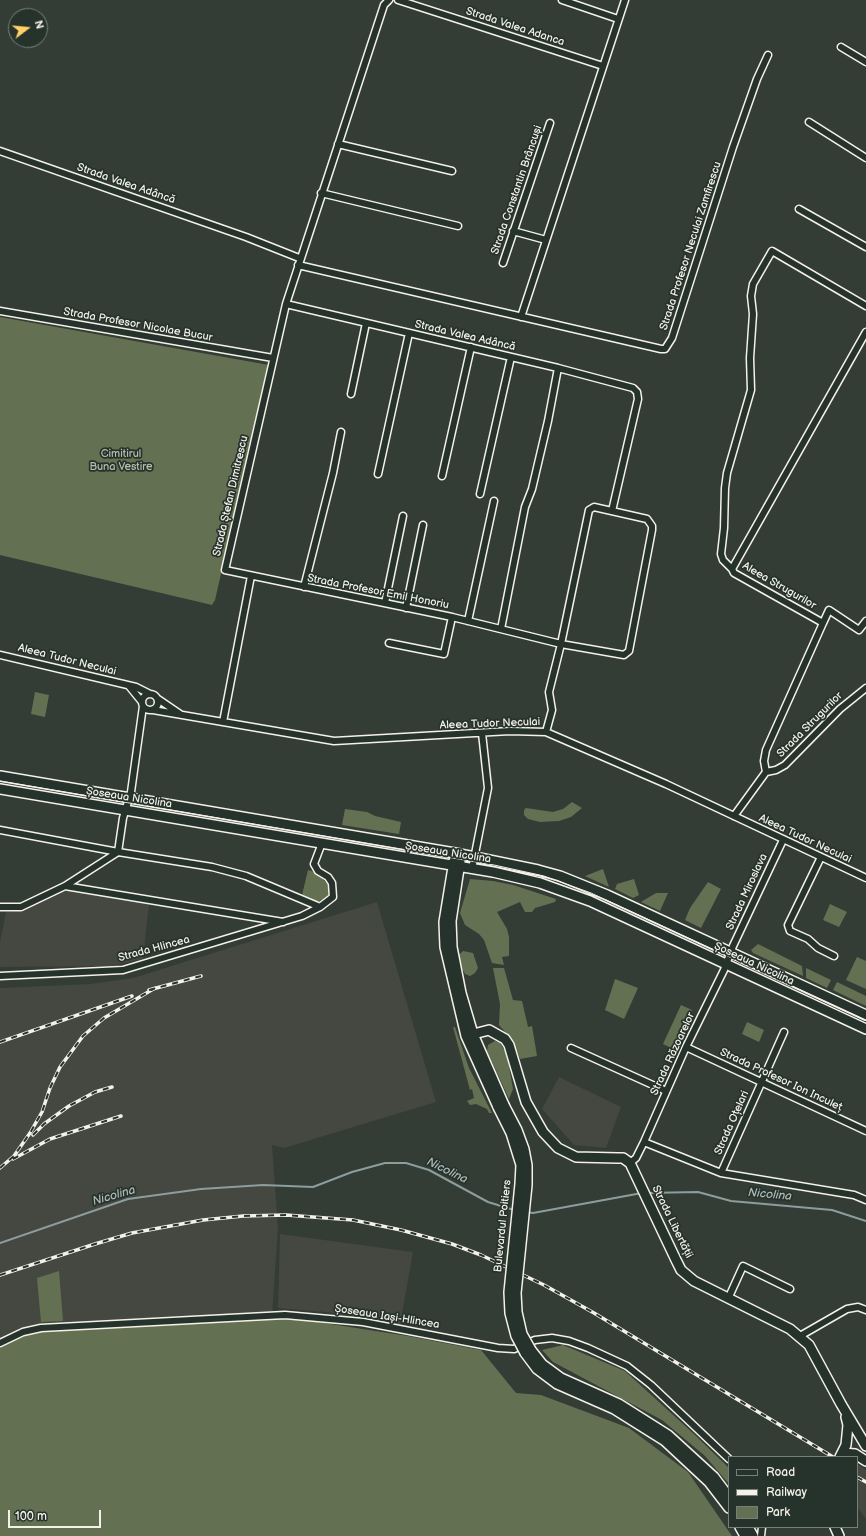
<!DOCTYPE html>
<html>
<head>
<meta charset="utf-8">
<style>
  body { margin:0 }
  #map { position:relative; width:866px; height:1536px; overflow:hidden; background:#343c36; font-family:"Balsamiq Sans",sans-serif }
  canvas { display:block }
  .legend { position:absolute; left:728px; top:1456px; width:130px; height:72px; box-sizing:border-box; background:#26332d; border:1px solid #787f78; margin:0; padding:5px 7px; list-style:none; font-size:12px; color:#f4f1e8 }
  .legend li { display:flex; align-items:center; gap:8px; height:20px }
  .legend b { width:20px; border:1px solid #787f78 }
  .north { position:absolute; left:8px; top:8px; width:40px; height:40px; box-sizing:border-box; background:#26332d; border:1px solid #787f78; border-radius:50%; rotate:74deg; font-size:11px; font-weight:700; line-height:16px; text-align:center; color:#f4f1e8 }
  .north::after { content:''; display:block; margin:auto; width:14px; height:18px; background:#ffd166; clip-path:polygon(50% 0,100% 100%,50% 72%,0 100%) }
  .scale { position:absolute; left:8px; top:1510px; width:93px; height:18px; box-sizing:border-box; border:2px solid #f4f1e8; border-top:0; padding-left:5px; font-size:12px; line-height:14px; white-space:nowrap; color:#f4f1e8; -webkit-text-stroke:3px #26332d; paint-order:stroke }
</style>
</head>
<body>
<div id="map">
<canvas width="866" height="1536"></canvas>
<ul class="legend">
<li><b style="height:5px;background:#26332d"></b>Road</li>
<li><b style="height:5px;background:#f4f1e8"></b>Railway</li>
<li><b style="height:11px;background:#637152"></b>Park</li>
</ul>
<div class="north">N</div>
<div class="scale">100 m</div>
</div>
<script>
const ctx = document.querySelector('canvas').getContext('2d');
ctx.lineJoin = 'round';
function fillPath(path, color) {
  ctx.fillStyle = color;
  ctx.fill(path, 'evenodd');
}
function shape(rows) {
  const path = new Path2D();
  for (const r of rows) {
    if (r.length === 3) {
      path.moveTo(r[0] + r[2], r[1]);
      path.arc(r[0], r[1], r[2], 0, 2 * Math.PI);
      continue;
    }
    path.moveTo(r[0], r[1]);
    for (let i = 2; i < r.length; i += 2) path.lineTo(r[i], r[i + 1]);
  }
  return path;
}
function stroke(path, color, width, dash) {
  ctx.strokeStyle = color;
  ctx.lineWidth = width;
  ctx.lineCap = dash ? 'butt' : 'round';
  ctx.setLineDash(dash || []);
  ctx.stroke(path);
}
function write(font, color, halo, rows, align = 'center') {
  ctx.font = font + ' "Balsamiq Sans",sans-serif';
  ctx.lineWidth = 3.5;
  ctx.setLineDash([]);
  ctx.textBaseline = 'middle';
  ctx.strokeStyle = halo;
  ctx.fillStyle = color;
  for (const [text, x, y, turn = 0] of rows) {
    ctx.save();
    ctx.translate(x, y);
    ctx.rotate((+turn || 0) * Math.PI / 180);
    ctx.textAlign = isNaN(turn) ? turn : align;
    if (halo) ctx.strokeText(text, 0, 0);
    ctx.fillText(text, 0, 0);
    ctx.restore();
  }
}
const built = shape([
  [66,890,149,904,143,959,111,966,0,967,0,942,6,912,22,910],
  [377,902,436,1102,284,1148,272,1145,278,1228,272,1317,0,1345,0,988,90,984,133,978],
  [559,1077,621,1107,606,1148,574,1145,542,1109],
  [280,1234,413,1252,400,1325,326,1312,278,1308],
  [857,1464,866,1470,866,1519,857,1507]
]);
const green = shape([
  [0,317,269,365,215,600,212,605,0,555],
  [35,692,49,695,45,717,31,714],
  [572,802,582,808,571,817,559,821,540,822,528,819,524,815,524,810,526,808,553,812,563,809],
  [345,809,367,812,375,816,401,822,399,834,342,825],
  [603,869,609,887,585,876],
  [308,870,315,872,327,883,330,889,327,899,314,902,302,895],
  [470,879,493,881,513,885,556,899,555,902,535,908,532,912,525,912,520,902,497,912,507,929,509,937,509,956,502,957,504,965,492,963,484,940,479,934,465,925,460,913],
  [634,879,639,895,633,898,615,889,617,884],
  [708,882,721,889,701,928,685,920,690,908],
  [656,893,668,893,660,911,641,902],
  [830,904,847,912,839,927,823,920],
  [758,944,802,966,803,976,753,953,751,950],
  [463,951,473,953,478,968,475,973,470,976,465,974,459,962,459,955],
  [857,957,866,961,866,989,846,980],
  [493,968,504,968,513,1000,522,1001,528,1027,532,1026,537,1056,520,1059,514,1042,499,1025,500,1004],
  [806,968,831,980,827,988,806,978],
  [615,979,638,988,624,1019,605,1010],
  [837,982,866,996,866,1006,833,990],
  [681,1005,692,1010,673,1049,663,1044],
  [747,1022,764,1030,759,1042,742,1034],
  [453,1027,455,1027,469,1068,492,1113,489,1113,487,1109,476,1104,470,1105,467,1101,474,1098,472,1089,470,1090],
  [495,1041,500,1043,507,1055,513,1089,509,1099,487,1051,488,1045],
  [59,1271,63,1321,41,1322,37,1278],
  [285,1317,408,1336,481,1350,516,1393,541,1395,629,1428,688,1472,732,1536,0,1536,0,1345,26,1331],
  [563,1345,625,1371,694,1434,729,1468,729,1484,705,1456,662,1420,553,1362,542,1350]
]);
const stream = shape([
  [646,1193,698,1192,731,1201,832,1210,866,1221],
  [526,1212,533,1213,642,1193],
  [0,1243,128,1199,201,1189,263,1185,313,1187,352,1172,385,1163,406,1163,429,1170,488,1202,514,1210]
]);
const street = shape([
  [389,0,384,5,286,304,225,570,452,617,561,644,624,655,629,651,652,530,652,526,647,519,594,507,589,510,561,644,549,692,552,710,546,732],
  [398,0,603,66],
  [562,0,618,19],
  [841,47,866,62],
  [809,122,866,158],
  [338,144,452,171],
  [0,151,246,237,299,258],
  [321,193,458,226],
  [799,209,866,247],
  [513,231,546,240],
  [503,263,550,123],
  [298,265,661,349,665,349,672,338,733,147,757,79,768,55],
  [286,304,558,368,633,388,637,392,638,399,612,511],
  [0,311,273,358],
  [521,317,625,0],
  [351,394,366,323],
  [378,474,409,333],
  [442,476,471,347],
  [480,494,511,357],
  [732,569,723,560,721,554,724,528,725,488,727,473,751,390,750,358,753,314,751,296,753,284,772,251,866,306],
  [304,587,333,473,341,432],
  [385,603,403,516],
  [406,608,423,525],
  [468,621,494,501],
  [823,623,829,610,859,630,866,621],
  [501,629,525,507,532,489,548,421,558,368],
  [389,643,444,654,452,617],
  [0,655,136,687,150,694],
  [129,686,142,702],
  [150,702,8],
  [158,699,180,714],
  [153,710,334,741,510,731,546,732,666,784,866,878],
  [223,722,251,576],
  [766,772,776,770,785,765,840,709,866,688],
  [734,816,766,772,764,761,766,750,823,623,734,573,732,569,866,332],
  [0,830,118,852,212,867,246,876,320,907],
  [821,857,788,925,790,931,808,939,818,948,834,956],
  [472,869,488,788,482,733],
  [65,886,283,922],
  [0,907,21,907,65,886,118,852,123,818,131,792,143,706],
  [0,976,123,970,302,916,320,907,333,897,332,883,328,877,318,871,314,864,322,843],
  [686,1047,866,1131],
  [571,1048,666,1091],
  [644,1142,721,1173,854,1195,866,1200],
  [630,1163,636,1158,644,1142,686,1047,724,970,733,946,783,840],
  [721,1173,784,1032],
  [728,1299,743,1266,790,1289],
  [800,1336,847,1309,858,1307,866,1310],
  [0,1343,23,1332,41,1328,285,1315,363,1322,498,1348,514,1349,535,1340,552,1338,569,1341,588,1348,627,1366,651,1385,729,1459],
  [761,1536,762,1527]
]);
const secondary = shape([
  [0,776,455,853,538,870,560,876,607,895,866,1015],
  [0,789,493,872,540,883,590,901,866,1029],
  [454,861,444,922,445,947,466,1036,498,1107],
  [460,862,451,921,452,947,461,993,473,1034,504,1105],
  [466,1036,489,1030,505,1039,509,1045,526,1102,543,1132,558,1148,576,1157,618,1158,623,1158,630,1163,676,1260,681,1270,694,1281,790,1329,809,1345,841,1404,866,1446],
  [531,1350,542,1364,561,1378,619,1404,668,1435,714,1477,729,1497],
  [525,1353,537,1369,557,1384,614,1409,665,1441,709,1482,729,1508],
  [843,1453,855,1454,866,1461],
  [840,1457,846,1445,848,1425,846,1417],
  [740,1527,745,1536],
  [748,1527,753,1536],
  [835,1527,839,1536]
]);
const tram = shape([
  [0,781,494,865,544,876,591,893,866,1020]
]);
const rail = shape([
  [149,990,201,976],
  [0,1042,132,996],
  [33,1135,44,1124,69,1106,95,1092,112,1087],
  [13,1159,50,1139,121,1116],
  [0,1168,14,1156,30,1133,42,1112,50,1088,60,1067,83,1036,104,1018,155,988],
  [0,1275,95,1244,132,1233,203,1220,243,1216,286,1215,353,1220,401,1230,452,1244,481,1255,544,1285,594,1313,833,1457],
  [857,1477,866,1482]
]);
const secondaryBridge = shape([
  [504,1105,517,1130,524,1149,527,1165,527,1185,516,1293,517,1312,522,1334,531,1350],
  [498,1107,511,1133,521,1165,520,1184,509,1292,510,1313,516,1336,525,1353]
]);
const streetNames = [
  ["Strada Valea Adanca",515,27,18],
  ["Strada Valea Adâncă",126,184,19],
  ["Strada Constantin Brâncuși",517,190,-71],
  ["Strada Profesor Neculai Zamfirescu",691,246,-72],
  ["Strada Profesor Nicolae Bucur",138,325,10],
  ["Strada Valea Adâncă",465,336,13],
  ["Strada Ștefan Dimitrescu",231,496,-77],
  ["Aleea Strugurilor",779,586,30],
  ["Strada Profesor Emil Honoriu",378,592,11],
  ["Aleea Tudor Neculai",67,660,14],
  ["Aleea Tudor Neculai",490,724,-2],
  ["Strada Strugurilor",810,725,-45],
  ["Șoseaua Nicolina",129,798,9],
  ["Aleea Tudor Neculai",805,839,25],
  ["Șoseaua Nicolina",448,853,9],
  ["Strada Miroslava",747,892,-65],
  ["Strada Hlincea",154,949,-15],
  ["Șoseaua Nicolina",754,964,25],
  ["Strada Răzoarelor",673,1054,-65],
  ["Strada Profesor Ion Inculeț",781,1080,25],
  ["Strada Oțelari",732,1123,-66],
  ["Strada Libertății",672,1222,64],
  ["Bulevardul Poitiers",503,1226,-84],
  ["Șoseaua Iași-Hlincea",387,1317,9]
];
const parkNames = [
  ["Cimitirul",121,454],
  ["Buna Vestire",121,467]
];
const waterNames = [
  ["Nicolina",447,1171,26],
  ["Nicolina",770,1195,5],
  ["Nicolina",114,1196,-16]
];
fillPath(built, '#454741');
fillPath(green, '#637152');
stroke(stream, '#8c9d9e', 2);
stroke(street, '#f4f1e8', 9);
stroke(secondary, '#f4f1e8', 12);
stroke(street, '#26332d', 6);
stroke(secondary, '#26332d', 9);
stroke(tram, '#f4f1e8', 1);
stroke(rail, '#f4f1e8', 3.5);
stroke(rail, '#26332d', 2, [6]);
stroke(secondaryBridge, '#f4f1e8', 12, []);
stroke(secondaryBridge, '#26332d', 9);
write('11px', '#f4f1e8', '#26332d', streetNames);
write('11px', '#babeac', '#26332d', parkNames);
write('italic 12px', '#afb9b7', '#26332d', waterNames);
</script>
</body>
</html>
